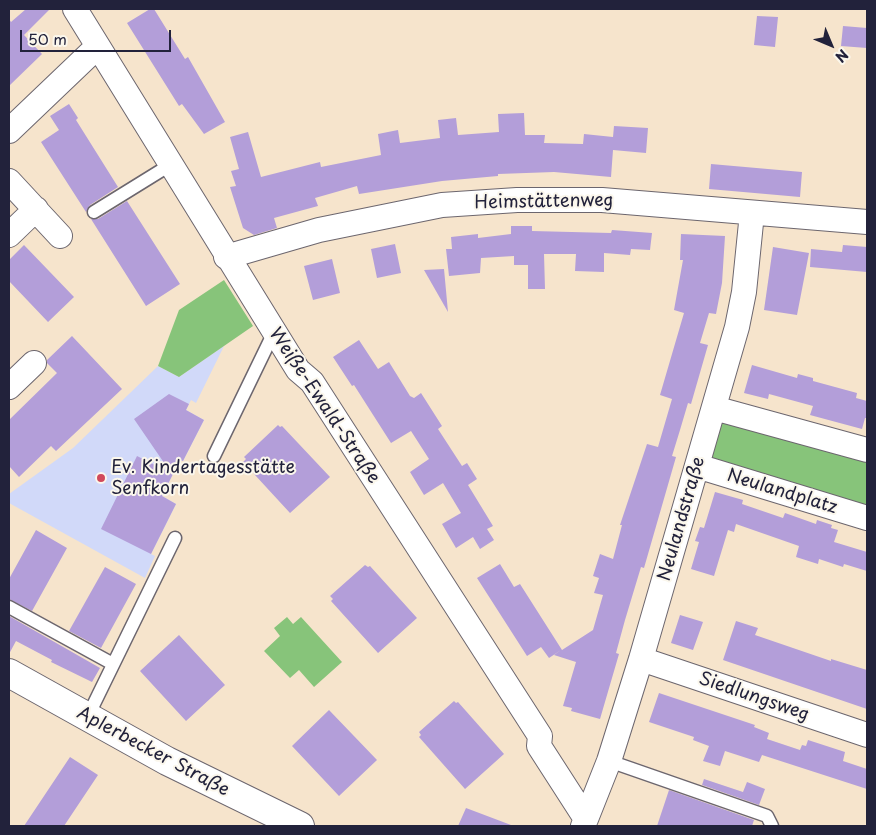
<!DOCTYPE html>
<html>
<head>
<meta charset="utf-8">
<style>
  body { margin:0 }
  #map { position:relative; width:876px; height:835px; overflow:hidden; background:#f6e4cc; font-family:"Playpen Sans",sans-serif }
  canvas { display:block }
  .frame { position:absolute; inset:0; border:10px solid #22223b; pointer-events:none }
  .north { position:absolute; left:806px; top:20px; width:50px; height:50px; -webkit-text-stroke:4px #fbf7ec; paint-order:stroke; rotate:135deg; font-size:14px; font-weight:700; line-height:20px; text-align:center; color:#22223b }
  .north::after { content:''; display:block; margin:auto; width:18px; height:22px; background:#22223b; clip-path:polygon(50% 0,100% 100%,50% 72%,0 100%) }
  .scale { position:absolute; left:20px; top:30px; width:151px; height:22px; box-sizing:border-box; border:2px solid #22223b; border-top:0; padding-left:6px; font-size:15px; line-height:18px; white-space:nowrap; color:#22223b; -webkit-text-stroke:4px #fbf7ec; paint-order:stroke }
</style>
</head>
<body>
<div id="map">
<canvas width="876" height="835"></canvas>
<div class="frame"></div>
<div class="north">N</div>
<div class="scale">50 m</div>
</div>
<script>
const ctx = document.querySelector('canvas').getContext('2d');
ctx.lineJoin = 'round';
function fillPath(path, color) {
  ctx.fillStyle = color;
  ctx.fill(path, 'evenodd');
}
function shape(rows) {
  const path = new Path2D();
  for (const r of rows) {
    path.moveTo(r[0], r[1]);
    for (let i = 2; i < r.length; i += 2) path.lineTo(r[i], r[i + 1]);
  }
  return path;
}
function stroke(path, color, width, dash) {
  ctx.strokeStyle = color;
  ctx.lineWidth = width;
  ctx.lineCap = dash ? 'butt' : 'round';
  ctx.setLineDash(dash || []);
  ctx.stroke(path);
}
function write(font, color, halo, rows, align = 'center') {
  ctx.font = font + ' "Playpen Sans",sans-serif';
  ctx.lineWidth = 4;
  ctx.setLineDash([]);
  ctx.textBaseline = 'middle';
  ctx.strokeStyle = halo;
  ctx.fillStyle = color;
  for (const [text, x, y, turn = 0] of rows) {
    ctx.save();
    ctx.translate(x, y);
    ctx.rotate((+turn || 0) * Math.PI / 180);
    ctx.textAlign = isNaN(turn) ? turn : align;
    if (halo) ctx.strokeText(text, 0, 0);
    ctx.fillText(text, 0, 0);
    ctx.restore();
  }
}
const built = shape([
  [224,346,196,403,191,400,186,410,204,420,183,461,180,460,162,496,176,504,151,554,155,556,145,578,9,503,9,494,73,448,158,366,179,377]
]);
const green = shape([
  [224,280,253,326,179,377,158,366,179,310],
  [722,422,867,458,867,512,710,459],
  [287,617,293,624,301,617,342,662,314,687,299,670,290,678,264,651,280,636,274,628]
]);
const building = shape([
  [26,9,50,9,24,35,42,54,9,86,9,19,11,22],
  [150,9,154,9,185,59,188,57,225,122,204,134,182,104,179,106,127,23],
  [757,16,778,17,775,47,754,45],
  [843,26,867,28,867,48,841,46],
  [69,104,78,118,76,120,118,187,90,205,86,212,41,142,59,130,50,116],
  [524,113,525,135,545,135,544,143,583,144,584,134,613,137,614,126,648,128,646,153,613,150,611,177,554,172,498,174,498,176,442,181,359,194,357,186,315,198,318,206,274,218,277,228,254,235,243,228,230,187,236,186,231,171,239,169,230,137,248,132,261,177,320,162,321,167,381,155,378,134,398,130,400,143,440,138,438,120,456,118,458,135,499,132,498,114],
  [711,164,802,172,800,197,709,189],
  [127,201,180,284,146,306,91,219,98,219],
  [511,226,532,226,532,231,611,233,612,230,652,233,650,250,631,249,630,255,604,253,604,272,575,271,576,254,544,254,545,289,528,289,528,265,514,265,514,256,481,258,480,273,449,276,446,249,452,249,451,237,478,234,478,238,511,234],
  [681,234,725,236,722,283,716,314,709,313,700,343,708,345,691,404,688,403,680,430,672,456,676,457,644,568,641,567,625,620,616,653,619,654,600,719,571,711,572,708,563,706,576,662,554,655,561,650,549,658,541,647,527,656,477,578,500,564,514,587,520,584,562,650,593,630,603,595,594,593,599,578,593,576,600,554,613,559,622,525,620,525,647,444,658,447,672,399,660,395,684,313,674,310,683,260,680,260],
  [395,244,401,273,377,278,371,249],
  [24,245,74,297,48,322,9,281,9,260],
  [843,245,867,247,867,272,810,267,811,249,842,252],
  [773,247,809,253,797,315,764,310],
  [332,259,340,293,313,300,304,266],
  [444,269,448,312,424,270],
  [72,336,122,389,56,451,51,446,19,477,9,466,9,420,57,373,47,363,47,360],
  [359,340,378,369,389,362,410,396,414,398,421,393,442,426,438,429,462,466,467,463,477,479,468,485,493,526,487,529,494,540,480,549,473,537,456,548,442,524,461,513,443,483,424,495,410,472,429,459,411,431,391,443,354,385,352,386,333,357],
  [752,365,797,378,798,374,813,378,813,381,857,393,856,398,867,401,867,418,865,418,862,429,810,415,813,406,769,394,768,399,744,393],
  [169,394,189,404,186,410,204,420,183,461,180,460,162,496,176,504,151,554,101,529,137,456,171,473,134,419],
  [278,425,280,427,282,426,330,477,290,513,243,462,246,459,244,457],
  [715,492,743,500,742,504,783,518,785,513,816,524,817,520,832,525,831,528,838,530,834,542,867,552,867,571,844,564,843,567,819,559,818,564,796,557,799,546,736,524,734,532,728,530,714,576,691,569,699,542,695,541,700,527,704,528],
  [36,530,67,548,32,611,9,599,9,579],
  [365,565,368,567,370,566,417,618,378,653,331,601,333,599,330,596],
  [105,567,136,584,101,648,69,631],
  [680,615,703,622,693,650,671,643],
  [9,616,100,668,92,682,51,662,52,660,16,641,9,654],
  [736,621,758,628,755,635,831,661,831,659,867,670,867,709,723,660],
  [179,635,225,685,186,721,140,671],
  [659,693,755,725,754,727,769,733,767,739,800,750,802,745,806,746,808,740,845,752,843,761,867,769,867,789,762,755,759,762,725,751,720,766,703,761,709,746,693,740,694,737,649,722],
  [454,701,456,703,458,702,504,754,465,789,419,737,421,735,419,732],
  [329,710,377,760,339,796,292,746],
  [70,757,98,775,64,826,24,826],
  [704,779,743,792,747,782,765,789,759,805,702,785],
  [669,790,754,820,752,826,657,826],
  [466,808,511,825,510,826,458,826]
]);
const lane = shape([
  [94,212,170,165],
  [214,456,274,332],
  [9,607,113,664],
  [87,718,175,538],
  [609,761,767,816,772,826]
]);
const street = shape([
  [75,9,298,370,312,382,540,736,539,746,586,819,583,826],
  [9,131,97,47],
  [9,181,60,236],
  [9,235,36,209],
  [226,257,319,230,442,205,517,200,602,200,867,222],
  [9,387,34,363],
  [714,408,867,450],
  [697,466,867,518],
  [641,659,867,735],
  [586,819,609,761,641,659,737,327,744,292,752,213]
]);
const secondary = shape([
  [9,673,167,761,300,826]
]);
const markers = [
  [101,478,5,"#d1495b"]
];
const streetNames = [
  ["Heimstättenweg",544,202,-1],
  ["Weiße-Ewald-Straße",324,406,56],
  ["Neulandplatz",782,492,17],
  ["Neulandstraße",682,519,-74],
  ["Siedlungsweg",754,697,19],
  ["Aplerbecker Straße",153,752,28]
];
const poiNames = [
  ["Ev. Kindertagesstätte",111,468],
  ["Senfkorn",111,489]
];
fillPath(built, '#d1d9f9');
fillPath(green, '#87c47a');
fillPath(building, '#b39ed9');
stroke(lane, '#6c666e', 15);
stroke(street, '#6c666e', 26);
stroke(secondary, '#6c666e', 30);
stroke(lane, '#fff', 12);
stroke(street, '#fff', 24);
stroke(secondary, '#fff', 28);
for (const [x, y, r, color] of markers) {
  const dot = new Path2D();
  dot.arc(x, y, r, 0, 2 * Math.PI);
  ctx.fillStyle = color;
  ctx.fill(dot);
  stroke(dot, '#fbf7ec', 2);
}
write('18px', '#22223b', '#fbf7ec', streetNames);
write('18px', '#22223b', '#fbf7ec', poiNames, 'left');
</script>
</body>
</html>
